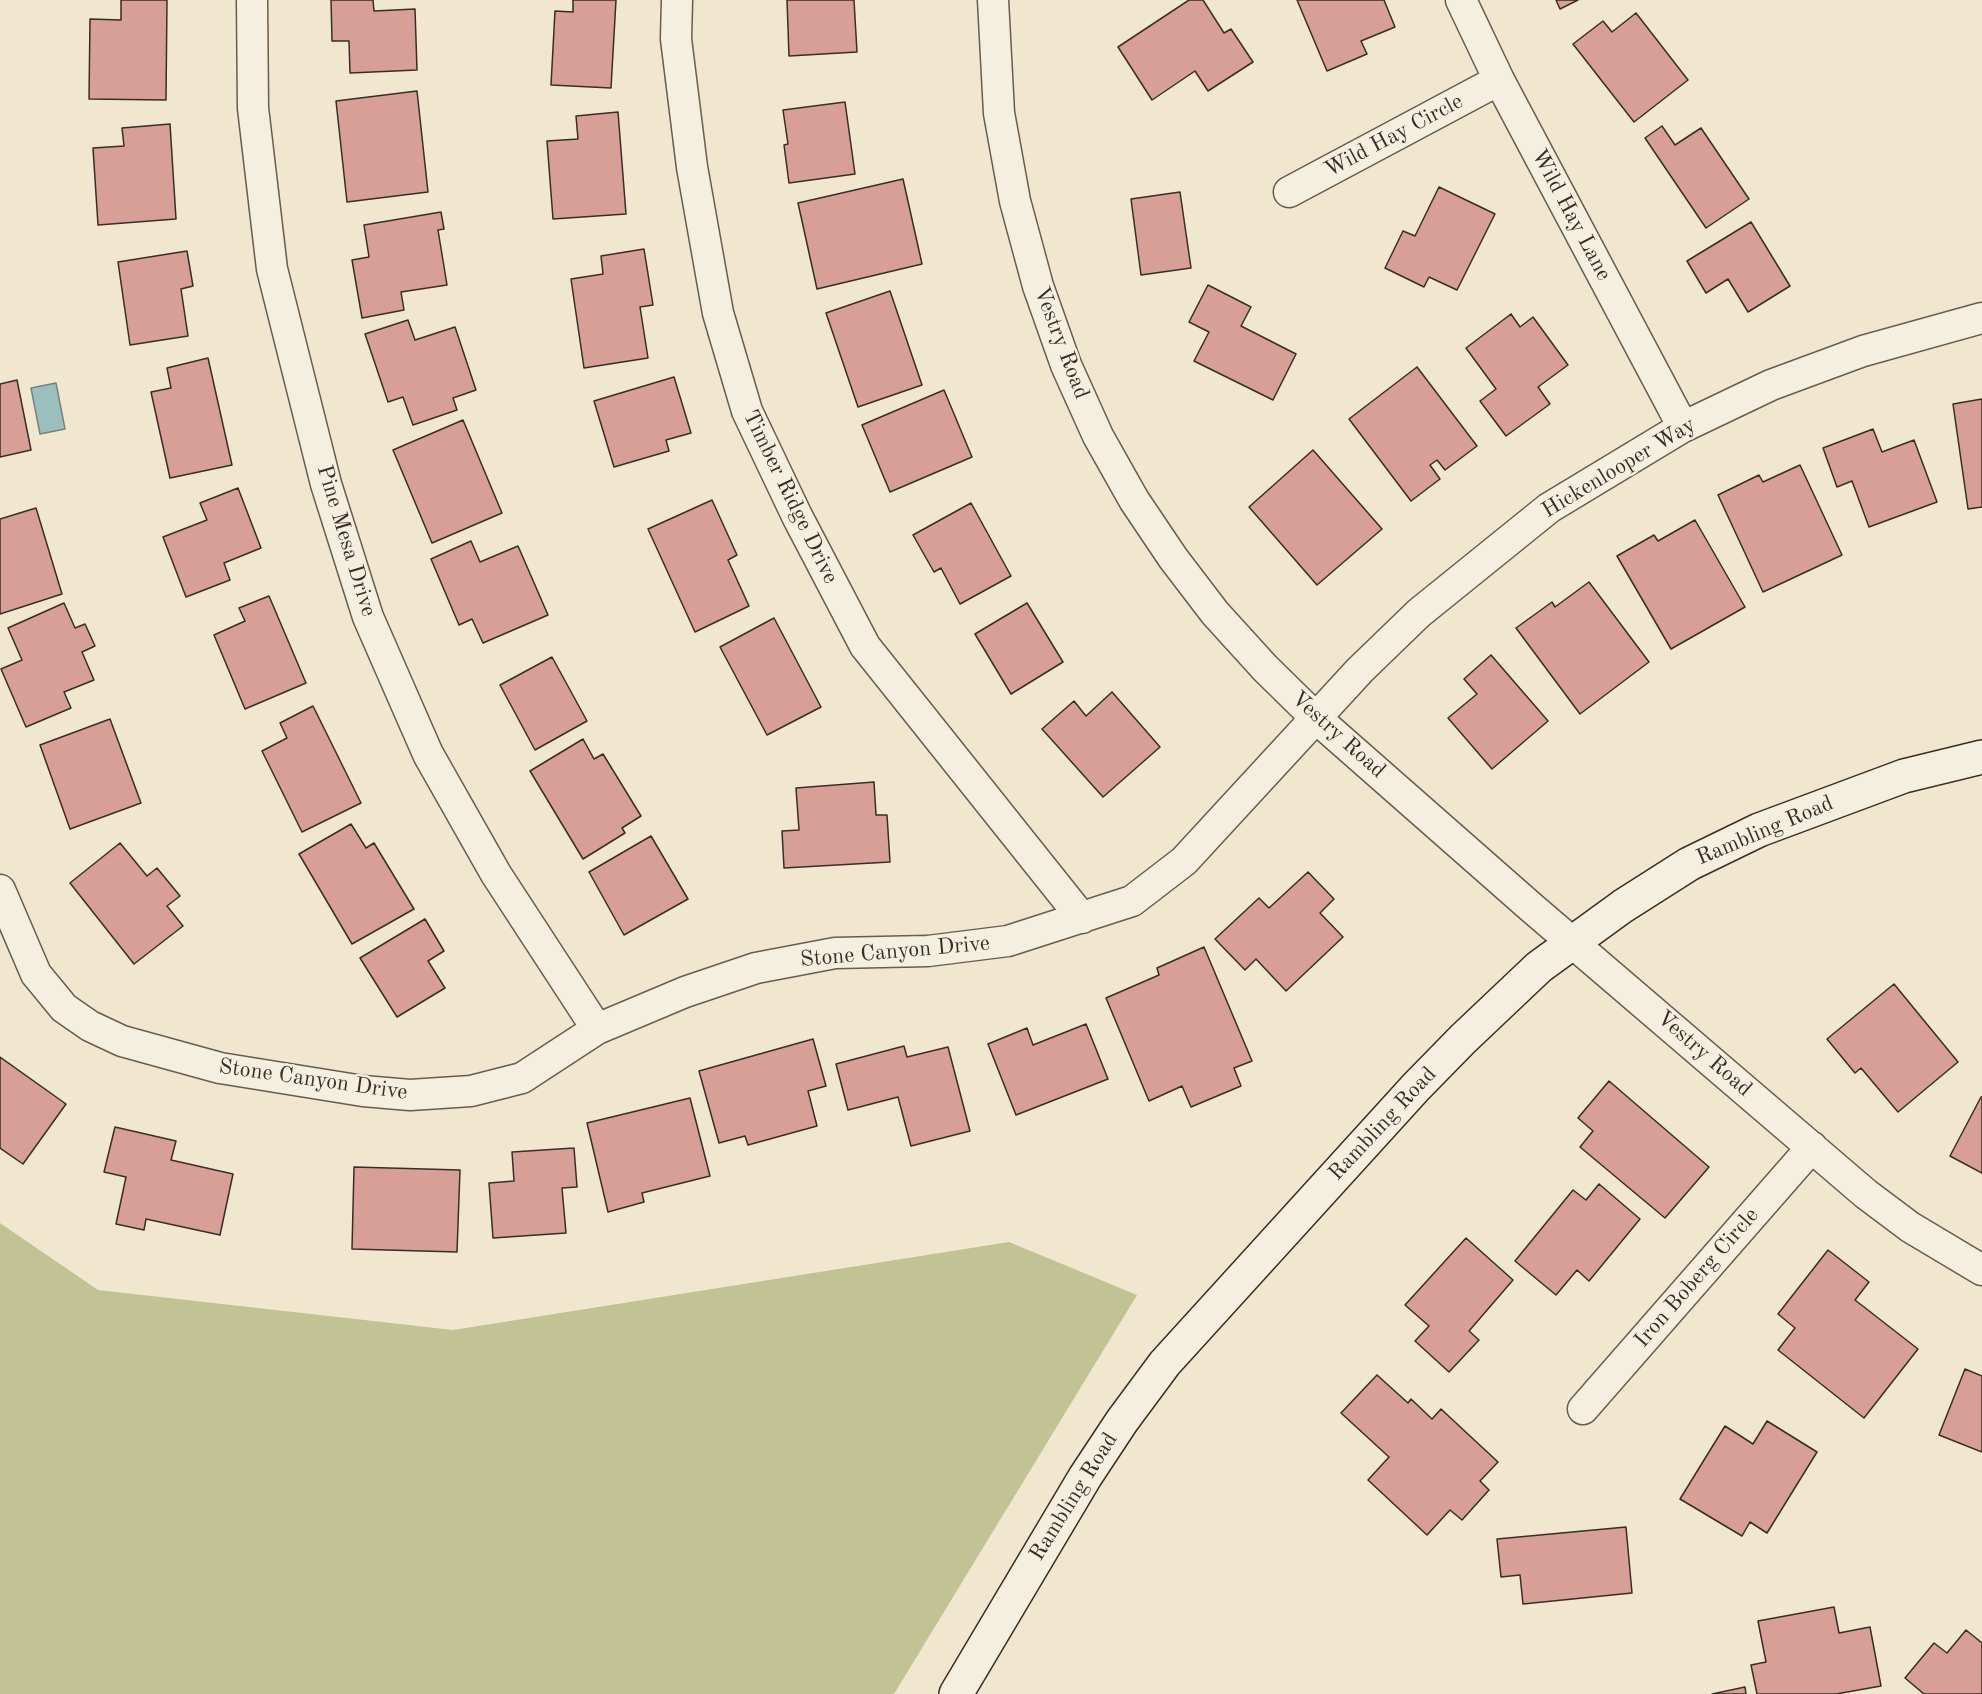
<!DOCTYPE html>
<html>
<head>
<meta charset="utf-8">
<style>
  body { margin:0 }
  canvas { display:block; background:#f0e7ce }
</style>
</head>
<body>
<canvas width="1982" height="1694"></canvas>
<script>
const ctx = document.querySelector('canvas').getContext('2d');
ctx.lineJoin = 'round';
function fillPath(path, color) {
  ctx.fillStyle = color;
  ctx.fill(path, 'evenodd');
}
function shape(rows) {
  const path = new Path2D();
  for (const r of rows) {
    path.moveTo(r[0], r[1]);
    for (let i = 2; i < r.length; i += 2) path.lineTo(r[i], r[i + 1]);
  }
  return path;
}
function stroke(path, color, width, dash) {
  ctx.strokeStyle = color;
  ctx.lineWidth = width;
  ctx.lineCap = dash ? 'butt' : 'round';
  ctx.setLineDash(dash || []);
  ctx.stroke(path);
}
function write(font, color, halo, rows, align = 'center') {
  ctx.font = font + ' "Old Standard TT",serif';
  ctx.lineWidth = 5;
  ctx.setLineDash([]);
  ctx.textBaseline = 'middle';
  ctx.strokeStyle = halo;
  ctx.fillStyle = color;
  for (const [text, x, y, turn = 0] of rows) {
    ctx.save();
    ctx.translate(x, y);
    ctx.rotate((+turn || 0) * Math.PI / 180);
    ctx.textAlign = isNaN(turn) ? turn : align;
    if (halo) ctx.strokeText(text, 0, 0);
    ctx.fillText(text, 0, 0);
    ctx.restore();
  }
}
const green = shape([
  [0,1223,98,1290,453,1330,1009,1242,1137,1295,894,1694,0,1694]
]);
const water = shape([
  [56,383,65,429,40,434,31,388,56,383]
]);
const building = shape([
  [121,0,167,0,166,100,89,99,90,19,121,20,121,0],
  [331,0,373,0,374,11,415,9,417,70,350,73,349,41,332,41,331,0],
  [573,0,616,0,611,88,551,85,555,11,573,12,573,0],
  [787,0,854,0,857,52,789,56,787,0],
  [1189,0,1203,0,1224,33,1231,29,1253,62,1208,91,1195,71,1152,100,1118,47,1189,0],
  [1297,0,1384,0,1395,27,1361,41,1367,54,1327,71,1297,0],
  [1556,0,1578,0,1560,9,1556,0],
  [1636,13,1688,80,1634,122,1573,44,1603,21,1612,32,1636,13],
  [417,91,428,192,347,202,336,101,417,91],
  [845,102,855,174,789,183,784,145,788,144,783,110,845,102],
  [618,112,626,214,553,219,547,141,578,139,576,116,618,112],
  [170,124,176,219,98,225,93,148,124,146,122,128,170,124],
  [1662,126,1675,145,1701,128,1749,199,1706,228,1645,138,1662,126],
  [903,179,922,264,817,289,798,203,903,179],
  [1439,187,1495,214,1457,290,1429,277,1424,287,1385,268,1403,231,1415,236,1439,187],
  [1180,192,1191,268,1141,275,1131,199,1180,192],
  [441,212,444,229,438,230,447,285,401,292,404,310,362,318,352,260,369,257,364,225,441,212],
  [1751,222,1790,286,1748,312,1728,279,1706,293,1687,261,1751,222],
  [644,249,653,305,640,307,648,358,584,368,571,279,603,274,601,256,644,249],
  [187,251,193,286,181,289,188,336,130,345,118,262,187,251],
  [1208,285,1251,307,1241,326,1296,354,1273,400,1194,361,1209,332,1189,322,1208,285],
  [890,291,922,385,858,407,826,313,890,291],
  [1511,314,1520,327,1533,317,1568,365,1538,387,1550,404,1506,436,1480,401,1496,389,1466,348,1511,314],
  [408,320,415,340,455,327,476,390,453,398,457,410,413,425,403,397,388,402,365,334,408,320],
  [208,358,232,465,170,478,151,392,171,388,167,368,208,358],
  [1417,367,1477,446,1445,470,1437,460,1430,465,1440,479,1411,501,1349,419,1417,367],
  [674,377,691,433,666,440,669,451,614,467,594,401,674,377],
  [17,380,31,450,0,457,0,384,17,380],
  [944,390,972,457,890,492,862,425,944,390],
  [1982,399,1982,507,1968,509,1953,404,1982,399],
  [463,420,502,513,432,543,393,450,463,420],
  [1873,429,1882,452,1914,440,1937,502,1869,527,1852,481,1837,487,1823,448,1873,429],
  [1313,450,1382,529,1317,585,1249,507,1313,450],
  [1800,465,1842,555,1763,592,1718,495,1759,475,1763,482,1800,465],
  [238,488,261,548,224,563,230,580,186,597,163,537,207,520,200,503,238,488],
  [712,500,737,555,728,560,749,606,695,632,648,529,712,500],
  [971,503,1011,576,960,604,941,568,934,572,913,535,971,503],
  [36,508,62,594,0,614,0,519,36,508],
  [1695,520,1745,607,1671,649,1617,556,1654,535,1658,541,1695,520],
  [471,541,480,562,518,546,548,615,483,643,472,619,459,625,431,559,471,541],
  [1589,582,1649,662,1580,714,1516,628,1552,602,1555,607,1589,582],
  [269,596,306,683,245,709,214,635,245,621,239,608,269,596],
  [64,603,75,628,85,624,95,646,82,652,94,680,64,692,71,708,26,727,1,669,22,660,8,628,64,603],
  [1027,603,1063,662,1011,694,975,634,1027,603],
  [774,618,821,707,767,735,720,647,774,618],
  [1491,655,1548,721,1492,769,1448,718,1477,694,1464,679,1491,655],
  [552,657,587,721,535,750,500,685,552,657],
  [1112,692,1160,747,1103,797,1042,729,1074,701,1086,716,1112,692],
  [313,706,361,803,302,832,262,751,287,738,280,723,313,706],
  [110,719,141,803,70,829,40,745,110,719],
  [583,739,594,759,603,754,641,816,622,828,625,833,583,859,530,771,583,739],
  [874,782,876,815,887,815,890,862,784,868,782,831,799,830,796,788,874,782],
  [351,824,366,848,374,843,414,909,352,944,299,854,351,824],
  [651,836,688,899,624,935,589,872,651,836],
  [120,843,147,876,157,868,180,896,167,906,183,926,134,964,70,883,120,843],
  [1308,872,1334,899,1320,913,1343,937,1286,991,1256,959,1245,970,1215,939,1259,898,1269,908,1308,872],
  [425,919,444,951,428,961,445,988,397,1017,360,958,425,919],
  [1204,947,1252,1061,1234,1068,1241,1086,1191,1107,1182,1086,1149,1101,1106,998,1159,975,1157,968,1204,947],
  [1894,984,1958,1062,1898,1112,1861,1068,1855,1073,1827,1039,1894,984],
  [1086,1024,1108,1079,1016,1115,988,1044,1027,1028,1033,1045,1086,1024],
  [813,1039,826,1086,808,1091,817,1126,748,1145,745,1136,719,1143,699,1071,813,1039],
  [904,1046,907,1057,948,1047,970,1131,911,1146,898,1097,848,1110,836,1064,904,1046],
  [0,1057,66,1104,23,1164,0,1148,0,1057],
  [1609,1081,1709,1167,1665,1218,1580,1147,1593,1131,1578,1118,1609,1081],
  [1981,1097,1982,1097,1982,1173,1950,1156,1981,1097],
  [690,1098,710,1176,642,1193,644,1202,608,1212,587,1123,690,1098],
  [115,1127,176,1141,171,1160,233,1174,220,1235,146,1219,144,1230,116,1224,126,1177,104,1172,115,1127],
  [574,1148,577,1187,562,1188,566,1233,493,1238,489,1183,514,1181,512,1152,574,1148],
  [354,1167,460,1170,457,1252,352,1249,354,1167],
  [1599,1184,1640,1219,1589,1281,1577,1270,1556,1295,1515,1261,1573,1190,1586,1200,1599,1184],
  [1466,1238,1513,1280,1469,1331,1479,1340,1449,1372,1415,1341,1429,1326,1405,1305,1466,1238],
  [1828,1250,1869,1282,1855,1300,1918,1349,1864,1418,1778,1350,1795,1328,1778,1314,1828,1250],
  [1965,1369,1982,1376,1982,1452,1939,1435,1965,1369],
  [1377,1375,1408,1403,1411,1399,1432,1419,1441,1409,1498,1462,1480,1481,1489,1490,1462,1520,1450,1510,1427,1535,1368,1480,1389,1457,1341,1413,1377,1375],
  [1767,1421,1817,1452,1767,1533,1750,1522,1742,1536,1680,1499,1725,1426,1753,1444,1767,1421],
  [1626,1527,1632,1593,1523,1604,1520,1575,1501,1577,1497,1539,1626,1527],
  [1834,1607,1839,1633,1870,1627,1881,1686,1836,1694,1757,1694,1751,1665,1766,1662,1758,1621,1834,1607],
  [1966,1630,1982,1643,1982,1694,1924,1694,1905,1678,1934,1643,1947,1653,1966,1630],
  [1745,1687,1746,1694,1712,1694,1745,1687]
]);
const street = shape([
  [252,0,253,108,272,269,326,484,368,617,428,754,496,874,597,1029],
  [677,0,676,39,692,167,718,313,747,411,797,516,865,646,1082,918],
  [993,0,999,113,1015,201,1038,286,1066,365,1098,436,1134,500,1173,558,1215,613,1265,668,1317,719,1532,908,1866,1194,1910,1227,1982,1270],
  [1461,0,1499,80,1683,427],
  [1289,192,1499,80],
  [0,890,36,974,64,1008,90,1026,122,1041,220,1068,363,1091,410,1095,471,1091,522,1078,597,1029,685,992,756,968,835,953,928,951,1008,941,1132,901,1184,861,1360,670,1419,613,1549,508,1683,427,1771,385,1863,351,1982,318],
  [1583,1409,1812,1147]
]);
const secondary = shape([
  [956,1694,1085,1477,1122,1421,1165,1363,1416,1087,1463,1039,1539,967,1623,906,1689,864,1759,830,1904,776,1982,757]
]);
const streetNames = [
  ["Wild Hay Circle",1394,136,-28],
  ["Wild Hay Lane",1571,215,62],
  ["Vestry Road",1061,343,69],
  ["Hickenlooper Way",1619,468,-31],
  ["Timber Ridge Drive",790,497,64],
  ["Pine Mesa Drive",346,541,73],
  ["Vestry Road",1338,735,42],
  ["Rambling Road",1765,831,-23],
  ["Stone Canyon Drive",895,952,-5],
  ["Vestry Road",1704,1054,41],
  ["Stone Canyon Drive",313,1080,8],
  ["Rambling Road",1383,1124,-47],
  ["Iron Boberg Circle",1697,1278,-49],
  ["Rambling Road",1074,1497,-58]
];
fillPath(green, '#c1c394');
fillPath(water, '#9cbebf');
stroke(water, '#748482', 1.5);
fillPath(building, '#d79f95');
stroke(building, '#392d27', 1.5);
stroke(street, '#675c51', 33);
stroke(secondary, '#392d27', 36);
stroke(street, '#f5efdf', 30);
stroke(secondary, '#f5efdf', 33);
write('22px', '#392d27', '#f5efdf', streetNames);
</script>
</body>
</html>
